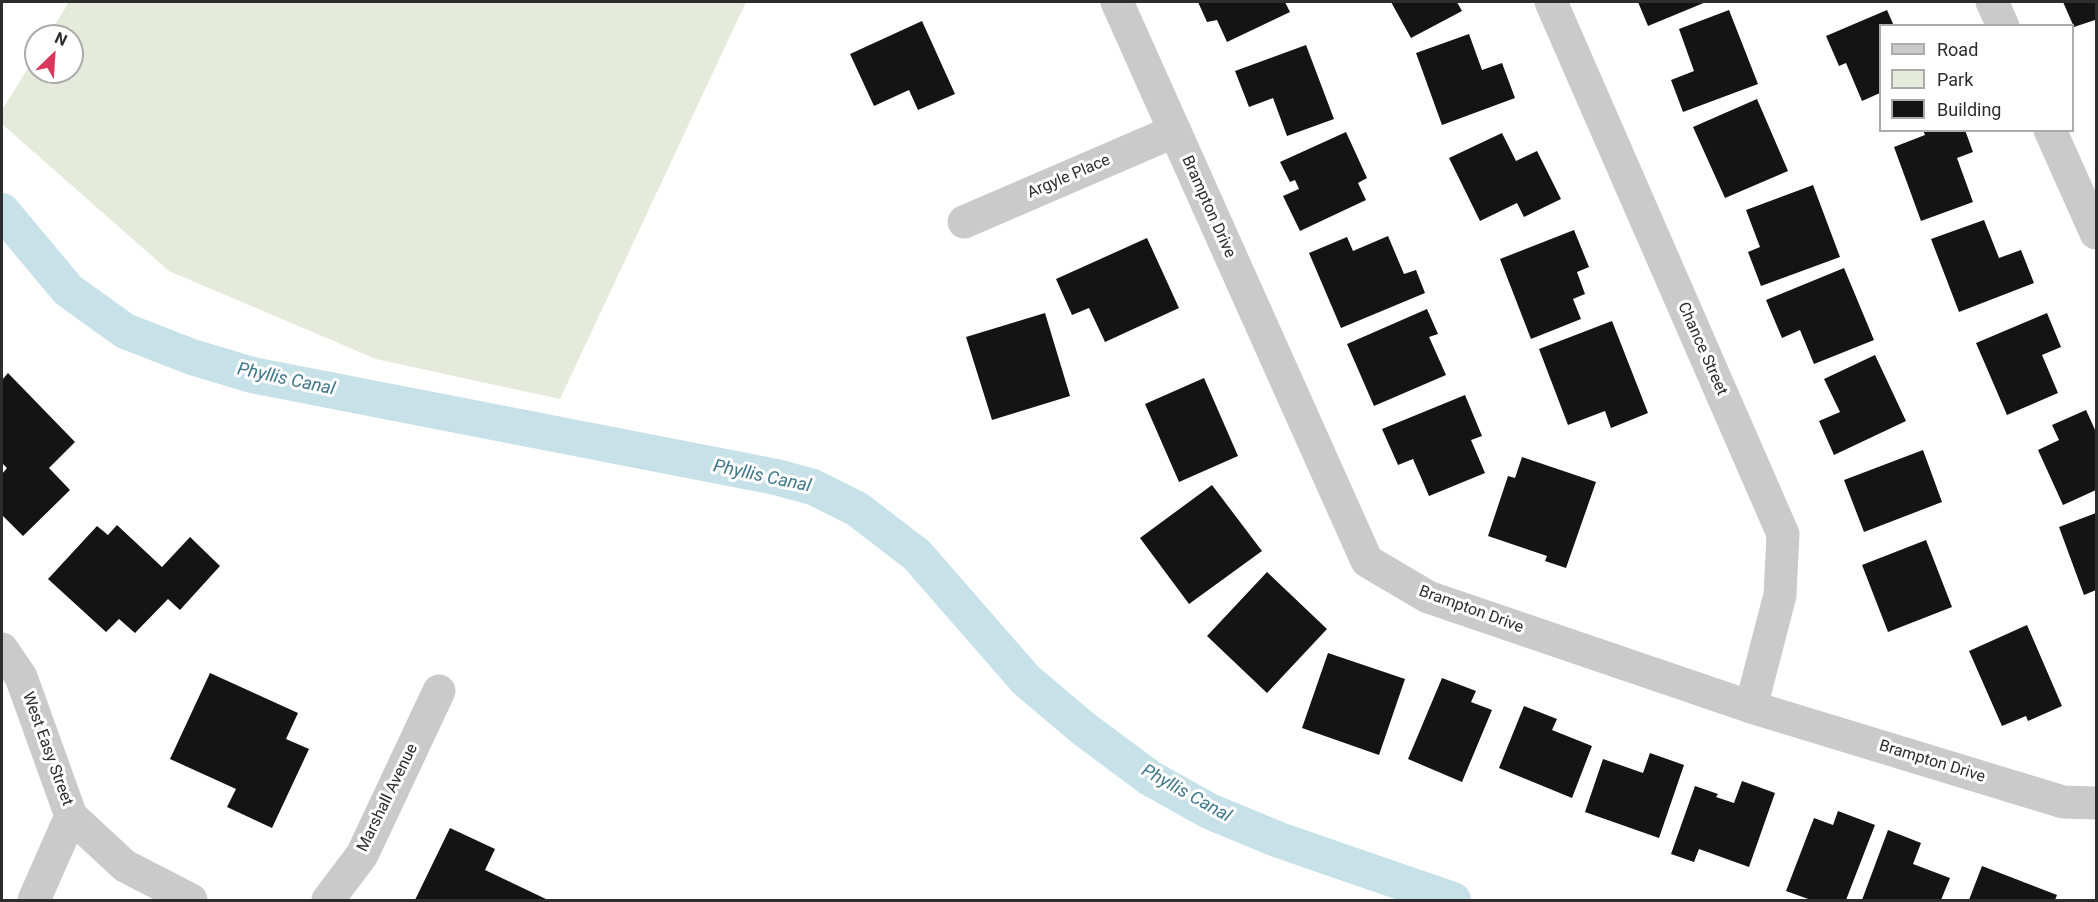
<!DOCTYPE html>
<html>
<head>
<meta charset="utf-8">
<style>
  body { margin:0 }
  #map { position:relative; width:2098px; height:902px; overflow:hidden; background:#fff; font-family:Roboto,sans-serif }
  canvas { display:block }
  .frame { position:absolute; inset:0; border:3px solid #2d2d2d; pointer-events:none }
  .legend { position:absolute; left:1879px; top:24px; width:195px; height:108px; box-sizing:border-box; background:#fff; border:2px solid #ababab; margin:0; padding:8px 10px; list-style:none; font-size:18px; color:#2d2d2d }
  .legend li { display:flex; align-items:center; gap:12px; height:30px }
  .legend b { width:30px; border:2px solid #ababab }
  .north { position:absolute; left:24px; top:24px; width:60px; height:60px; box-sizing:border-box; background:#fff; border:2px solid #ababab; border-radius:50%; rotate:25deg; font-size:16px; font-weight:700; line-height:24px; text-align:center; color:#2d2d2d }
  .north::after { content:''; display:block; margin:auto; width:21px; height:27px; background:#db375b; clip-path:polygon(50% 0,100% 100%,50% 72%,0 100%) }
</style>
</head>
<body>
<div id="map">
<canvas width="2098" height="902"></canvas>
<div class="frame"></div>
<ul class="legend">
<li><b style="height:8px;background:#cacaca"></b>Road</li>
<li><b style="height:16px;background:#e5eadb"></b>Park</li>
<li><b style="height:16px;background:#141414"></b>Building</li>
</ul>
<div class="north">N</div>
</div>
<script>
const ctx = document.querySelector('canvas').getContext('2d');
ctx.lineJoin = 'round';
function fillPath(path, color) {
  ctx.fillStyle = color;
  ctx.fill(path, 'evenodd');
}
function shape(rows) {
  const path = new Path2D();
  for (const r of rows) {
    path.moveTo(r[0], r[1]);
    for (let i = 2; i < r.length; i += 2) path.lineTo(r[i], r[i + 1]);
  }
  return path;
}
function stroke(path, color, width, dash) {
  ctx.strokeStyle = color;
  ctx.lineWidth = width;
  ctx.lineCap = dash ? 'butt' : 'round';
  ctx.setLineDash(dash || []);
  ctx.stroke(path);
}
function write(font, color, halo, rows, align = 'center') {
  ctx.font = font + ' Roboto,sans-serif';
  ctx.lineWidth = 6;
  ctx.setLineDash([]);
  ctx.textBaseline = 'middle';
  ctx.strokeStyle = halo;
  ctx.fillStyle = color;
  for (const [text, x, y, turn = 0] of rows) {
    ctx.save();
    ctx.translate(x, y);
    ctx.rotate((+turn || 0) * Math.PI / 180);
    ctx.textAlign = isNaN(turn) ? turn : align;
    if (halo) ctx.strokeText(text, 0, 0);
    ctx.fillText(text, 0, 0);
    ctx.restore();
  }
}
const green = shape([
  [69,2,746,2,560,399,376,359,169,271,2,124,2,110,36,55,36,72,72,72,72,36,48,36]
]);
const canal = shape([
  [2,211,68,290,125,331,192,357,252,375,776,477,813,487,857,509,917,555,1026,680,1084,729,1150,778,1209,811,1279,840,1453,900]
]);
const building = shape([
  [1198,2,1285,2,1290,12,1227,42,1217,20,1207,22],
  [1391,2,1457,2,1462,11,1411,38],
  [1638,2,1706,2,1648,26],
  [2063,2,2096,2,2096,24,2095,20,2074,27],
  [1729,10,1758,84,1683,112,1671,80,1694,71,1679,29],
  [1887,10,1894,26,1880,26,1880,93,1862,101,1846,63,1839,66,1826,36],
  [922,21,955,94,918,110,909,90,874,106,850,54],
  [1469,34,1482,70,1502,63,1515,98,1442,125,1416,53],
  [1306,45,1334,119,1287,136,1273,98,1249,107,1235,71],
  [1757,99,1788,171,1725,198,1693,127],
  [1923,130,1965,130,1973,152,1957,158,1973,202,1921,221,1894,147,1925,135],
  [1346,132,1367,178,1358,183,1366,200,1300,231,1283,196,1299,189,1295,180,1290,182,1280,162],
  [1502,133,1516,161,1537,151,1561,199,1524,217,1517,203,1480,221,1449,158],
  [1813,185,1840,257,1761,286,1748,252,1760,247,1746,210],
  [1984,220,1999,258,2021,250,2034,283,1959,312,1931,239],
  [1574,230,1589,267,1577,272,1585,294,1573,299,1581,319,1531,339,1500,259],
  [1388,236,1404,274,1416,270,1425,293,1341,328,1309,253,1347,237,1353,251],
  [1147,238,1179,308,1105,342,1089,308,1072,315,1056,279],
  [1844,268,1874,340,1814,364,1800,330,1782,338,1766,300],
  [1427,309,1438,334,1429,337,1446,375,1374,406,1347,344],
  [1045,313,1070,396,992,420,966,337],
  [2047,313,2061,347,2042,355,2058,393,2007,415,1976,343],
  [1612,321,1648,413,1611,428,1605,411,1568,425,1539,349],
  [1875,355,1906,421,1834,455,1819,421,1840,412,1824,379],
  [8,373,75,442,49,468,70,490,23,536,2,515,2,474,7,468,2,463,2,380],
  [1204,378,1238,456,1179,482,1145,404],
  [1465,395,1482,436,1471,440,1485,473,1429,496,1413,459,1398,465,1382,429],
  [2086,410,2096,432,2096,490,2063,505,2038,450,2059,440,2052,425],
  [1923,450,1942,502,1864,532,1844,480],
  [1522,457,1596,482,1566,568,1545,561,1547,556,1488,536,1508,476,1515,478],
  [1212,485,1262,551,1189,604,1140,538],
  [2096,513,2096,590,2084,595,2059,527],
  [117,525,162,567,190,537,220,566,180,610,168,599,135,633,119,619,106,632,48,579,97,526,108,535],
  [1926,540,1952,607,1888,632,1862,565],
  [1267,572,1327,629,1267,693,1207,636],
  [2027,625,2062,706,2028,721,2026,716,2002,726,1969,651],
  [1328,653,1405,679,1379,755,1302,728],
  [210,673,298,713,286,739,309,749,272,828,227,807,236,789,170,759],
  [1442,678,1476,691,1471,702,1492,710,1462,782,1408,759],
  [1524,706,1557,719,1552,730,1592,746,1572,798,1499,768],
  [1650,753,1684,765,1659,838,1585,812,1603,759,1643,773],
  [1742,781,1775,793,1749,867,1699,849,1694,862,1671,854,1695,786,1718,794,1716,797,1734,803],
  [1838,811,1875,825,1846,900,1811,900,1786,891,1814,818,1833,825],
  [450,828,495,849,485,870,548,900,415,900],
  [1888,830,1921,843,1913,864,1950,878,1941,900,1862,900],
  [1982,866,2057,895,2055,900,1969,900]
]);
const minor = shape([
  [1117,2,1367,561,1428,597,1751,707,2063,802,2096,803],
  [1551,2,1783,534,1780,595,1751,707],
  [1992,2,2003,26],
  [2050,130,2096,233],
  [964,222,1175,131],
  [2,649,21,677,71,816,125,866,191,900],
  [34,900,71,816],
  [328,900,362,855,439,691]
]);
const streetNames = [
  ["Argyle Place",1069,177,-23],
  ["Brampton Drive",1208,207,66],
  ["Chance Street",1702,349,66],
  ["Brampton Drive",1471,610,20],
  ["West Easy Street",47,749,70],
  ["Brampton Drive",1932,762,17],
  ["Marshall Avenue",388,798,-64]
];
const waterNames = [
  ["Phyllis Canal",286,380,12],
  ["Phyllis Canal",762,477,12],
  ["Phyllis Canal",1186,794,29]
];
fillPath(green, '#e5eadb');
stroke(canal, '#c7e1e9', 36);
fillPath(building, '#141414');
stroke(minor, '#cacaca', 33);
write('16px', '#2d2d2d', '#fff', streetNames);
write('italic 18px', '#3f788a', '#fff', waterNames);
</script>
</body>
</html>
